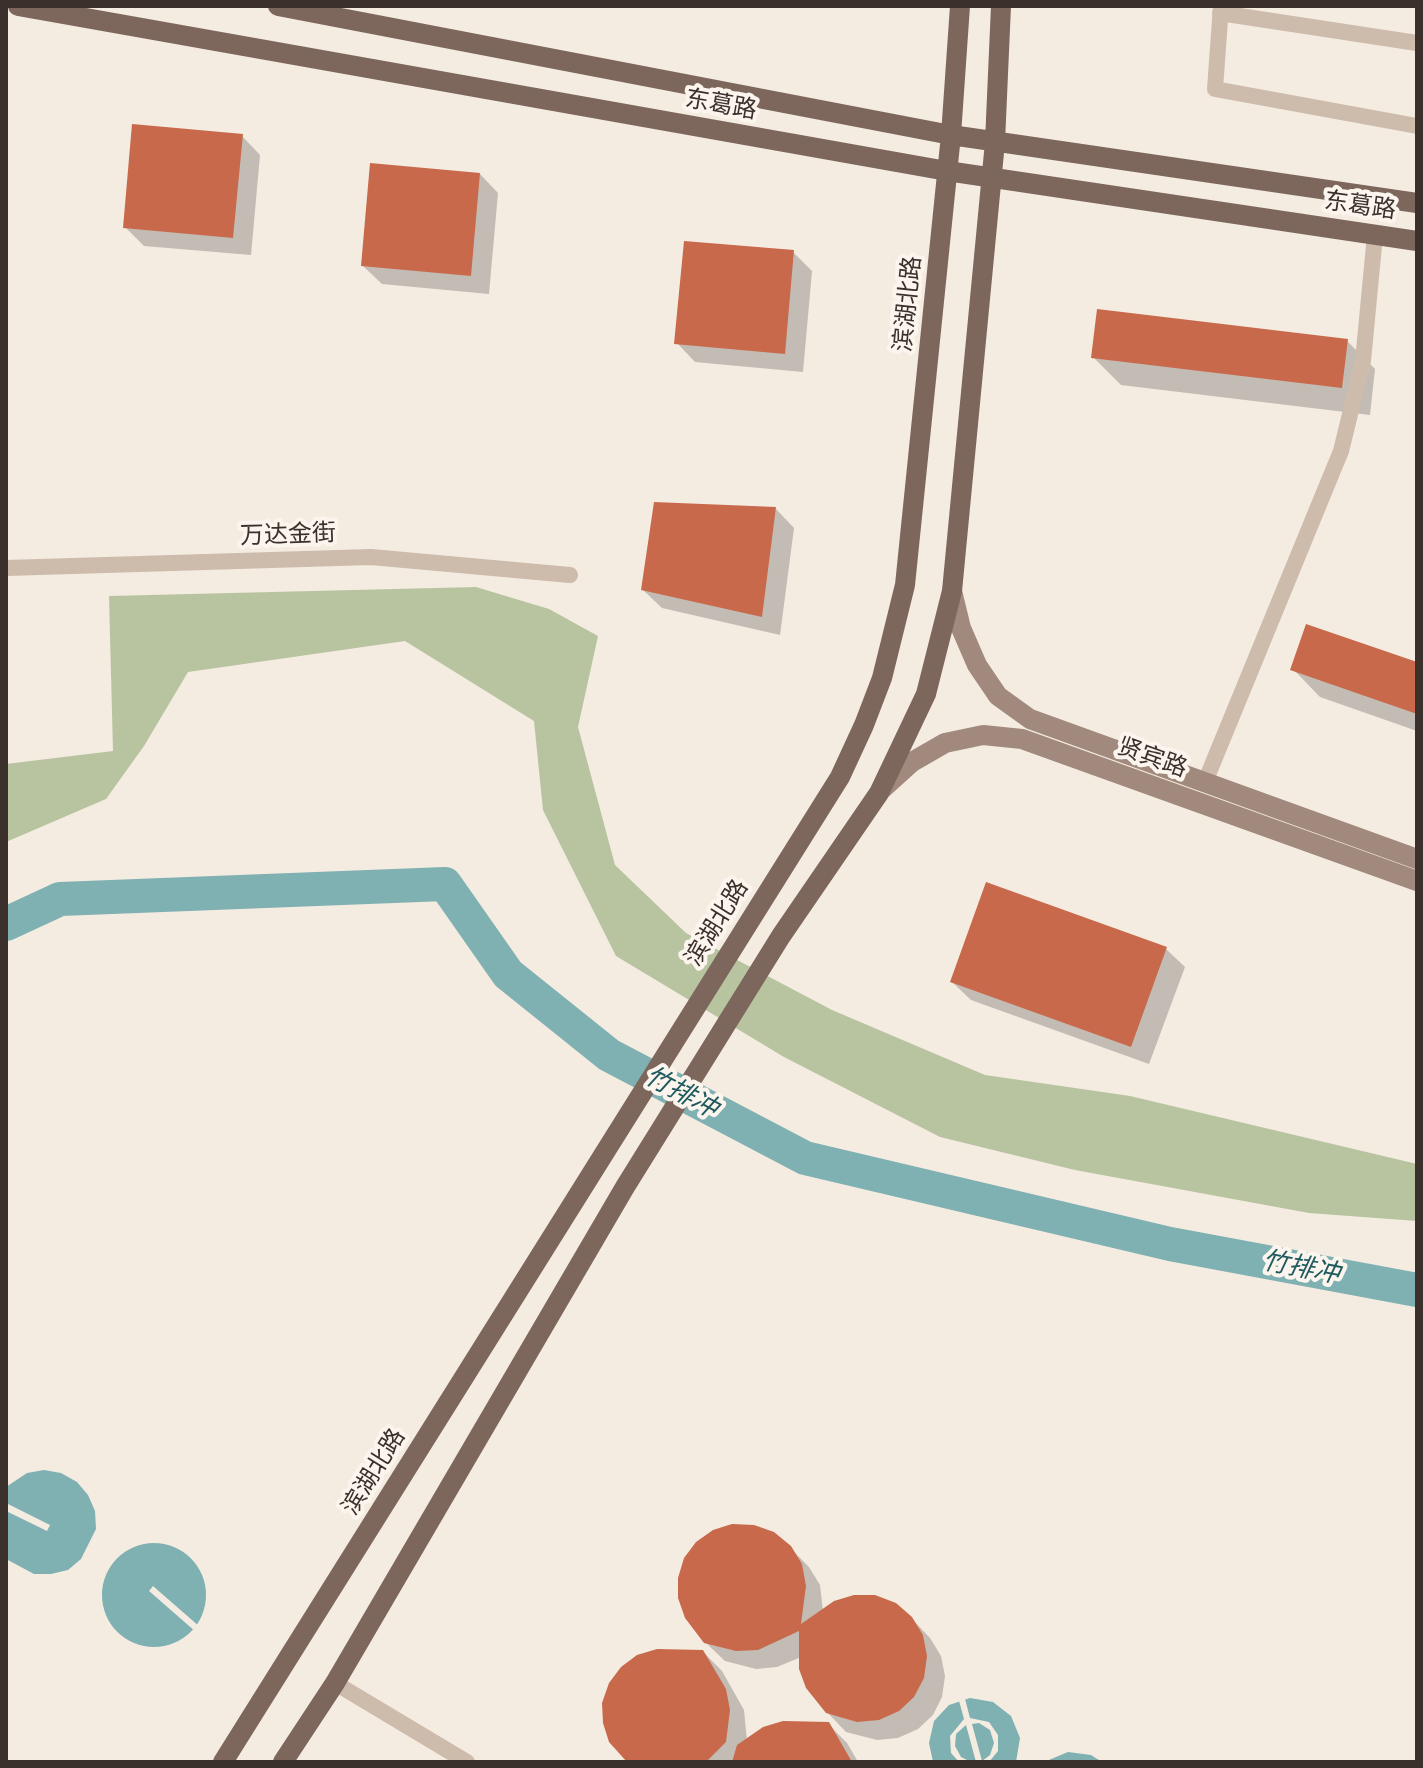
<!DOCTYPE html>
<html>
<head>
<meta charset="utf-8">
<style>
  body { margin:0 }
  #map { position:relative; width:1423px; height:1768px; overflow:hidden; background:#f4ebe1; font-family:Rubik,sans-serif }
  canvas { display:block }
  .frame { position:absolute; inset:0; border:8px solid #3b302b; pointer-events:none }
</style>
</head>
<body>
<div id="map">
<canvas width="1423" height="1768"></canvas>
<div class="frame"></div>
</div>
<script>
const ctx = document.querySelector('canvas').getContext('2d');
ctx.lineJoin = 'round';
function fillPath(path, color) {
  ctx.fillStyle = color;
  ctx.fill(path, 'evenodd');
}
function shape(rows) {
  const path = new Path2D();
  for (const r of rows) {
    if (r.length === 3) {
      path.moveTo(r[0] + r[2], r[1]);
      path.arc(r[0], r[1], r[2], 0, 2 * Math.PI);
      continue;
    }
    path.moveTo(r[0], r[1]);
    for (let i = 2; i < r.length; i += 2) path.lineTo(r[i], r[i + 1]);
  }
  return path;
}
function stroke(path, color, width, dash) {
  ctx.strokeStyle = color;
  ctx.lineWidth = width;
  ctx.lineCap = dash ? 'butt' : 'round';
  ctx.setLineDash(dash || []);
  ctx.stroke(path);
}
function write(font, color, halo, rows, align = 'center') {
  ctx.font = font + ' Rubik,"Noto Sans SC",sans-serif';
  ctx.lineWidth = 8;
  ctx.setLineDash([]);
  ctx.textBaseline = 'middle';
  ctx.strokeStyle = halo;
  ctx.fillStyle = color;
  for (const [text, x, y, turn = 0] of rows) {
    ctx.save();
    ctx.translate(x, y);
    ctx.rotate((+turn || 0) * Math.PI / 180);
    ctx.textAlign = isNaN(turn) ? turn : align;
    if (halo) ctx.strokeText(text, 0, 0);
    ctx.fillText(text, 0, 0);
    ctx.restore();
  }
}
const green = shape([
  [476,587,549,609,598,636,578,727,615,865,686,933,832,1010,985,1075,1130,1096,1417,1164,1417,1221,1309,1213,1075,1170,940,1137,784,1057,616,956,543,810,534,721,405,641,188,672,144,746,106,799,6,842,6,764,113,751,109,596]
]);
const water = shape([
  [44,1470,61,1473,77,1482,88,1495,95,1511,96,1529,81,1559,68,1570,51,1574,34,1574,6,1559,6,1487,27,1473],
  [154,1595,52],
  [970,1698,993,1702,1011,1716,1020,1738,1016,1762,933,1762,929,1743,934,1721,949,1705],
  [1068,1752,1091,1755,1102,1762,1044,1762]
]);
const pier = shape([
  [6,1503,50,1525,47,1531,6,1511],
  [153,1586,200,1627,196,1632,149,1591],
  [964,1695,970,1718,989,1722,998,1735,998,1751,989,1762,976,1762,966,1725,956,1734,955,1746,961,1757,971,1762,959,1762,951,1753,950,1736,964,1719,958,1697],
  [979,1723,990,1730,994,1743,990,1755,982,1761,972,1724]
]);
const shadow = shape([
  [242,136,260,155,251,255,144,246,125,227],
  [480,174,498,193,489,294,382,284,363,266],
  [793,252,812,271,803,372,695,362,677,343],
  [1347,341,1375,369,1370,415,1121,385,1093,357],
  [776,509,794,528,780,635,662,608,643,590],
  [1417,664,1417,731,1320,697,1293,669],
  [1166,949,1185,967,1149,1064,971,1000,952,982],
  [789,1547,809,1567,820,1585,823,1611,911,1618,930,1638,941,1656,945,1676,942,1697,933,1715,918,1729,898,1738,877,1740,846,1732,827,1712,801,1657,777,1667,756,1669,725,1661,705,1642],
  [703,1652,722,1671,744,1710,747,1741,828,1724,847,1743,858,1762,628,1762]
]);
const river = shape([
  [6,924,60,899,445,884,508,974,609,1055,805,1158,1170,1244,1417,1290]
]);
const building = shape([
  [132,124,243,134,233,238,123,228],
  [370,163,480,173,471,276,361,266],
  [684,241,794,250,785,354,674,344],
  [1097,309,1348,339,1342,388,1091,358],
  [654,502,776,507,762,617,641,590],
  [1306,624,1417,662,1417,714,1290,670],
  [986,882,1167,947,1131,1047,950,982],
  [732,1524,754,1525,774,1532,791,1546,802,1564,806,1586,801,1624,834,1601,854,1595,875,1595,896,1603,912,1617,923,1635,927,1656,924,1678,914,1697,899,1711,879,1720,857,1722,826,1713,806,1688,799,1669,799,1631,758,1650,736,1651,704,1643,685,1618,678,1598,678,1578,684,1558,696,1542,713,1530],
  [657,1649,703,1650,726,1689,730,1710,726,1742,706,1762,627,1762,609,1742,603,1723,602,1703,609,1683,621,1667,637,1655],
  [783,1721,829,1722,852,1762,732,1762,737,1745,763,1727]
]);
const street = shape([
  [1221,6,1215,89,1417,126],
  [1220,13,1417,43],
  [6,568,371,557,570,575],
  [1205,782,1341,451,1363,361,1375,235],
  [335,1683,467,1762]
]);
const secondary = shape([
  [952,591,961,628,977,665,998,696,1030,719,1417,859],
  [881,790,912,762,945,743,983,735,1022,739,1417,881]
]);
const primary = shape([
  [18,6,947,171,1417,241],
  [278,6,951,135,1417,203],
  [223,1762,840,777,864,725,882,678,905,585,951,135,960,6],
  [283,1762,335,1683,625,1187,781,936,879,793,926,694,952,591,995,142,1001,6]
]);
const streetNames = [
  ["东葛路",721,105,10],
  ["东葛路",1360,206,8],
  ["滨湖北路",908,304,-84],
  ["万达金街",288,535,-2],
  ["贤宾路",1152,758,20],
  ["滨湖北路",717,923,-58],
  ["滨湖北路",374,1472,-58]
];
const waterNames = [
  ["竹排冲",681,1093,28],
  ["竹排冲",1301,1268,11]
];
fillPath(green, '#b8c4a0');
fillPath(water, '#7fb0b2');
fillPath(pier, '#f4ebe1');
fillPath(shadow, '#0003');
stroke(river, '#7fb0b2', 34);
fillPath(building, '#c8694b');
stroke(street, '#cdbbac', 16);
stroke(secondary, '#a18a7d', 20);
stroke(primary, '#7d675c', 20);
write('24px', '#3b302b', '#fbf5ee', streetNames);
write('italic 26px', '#1f5a5e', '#fbf5ee', waterNames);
</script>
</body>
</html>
